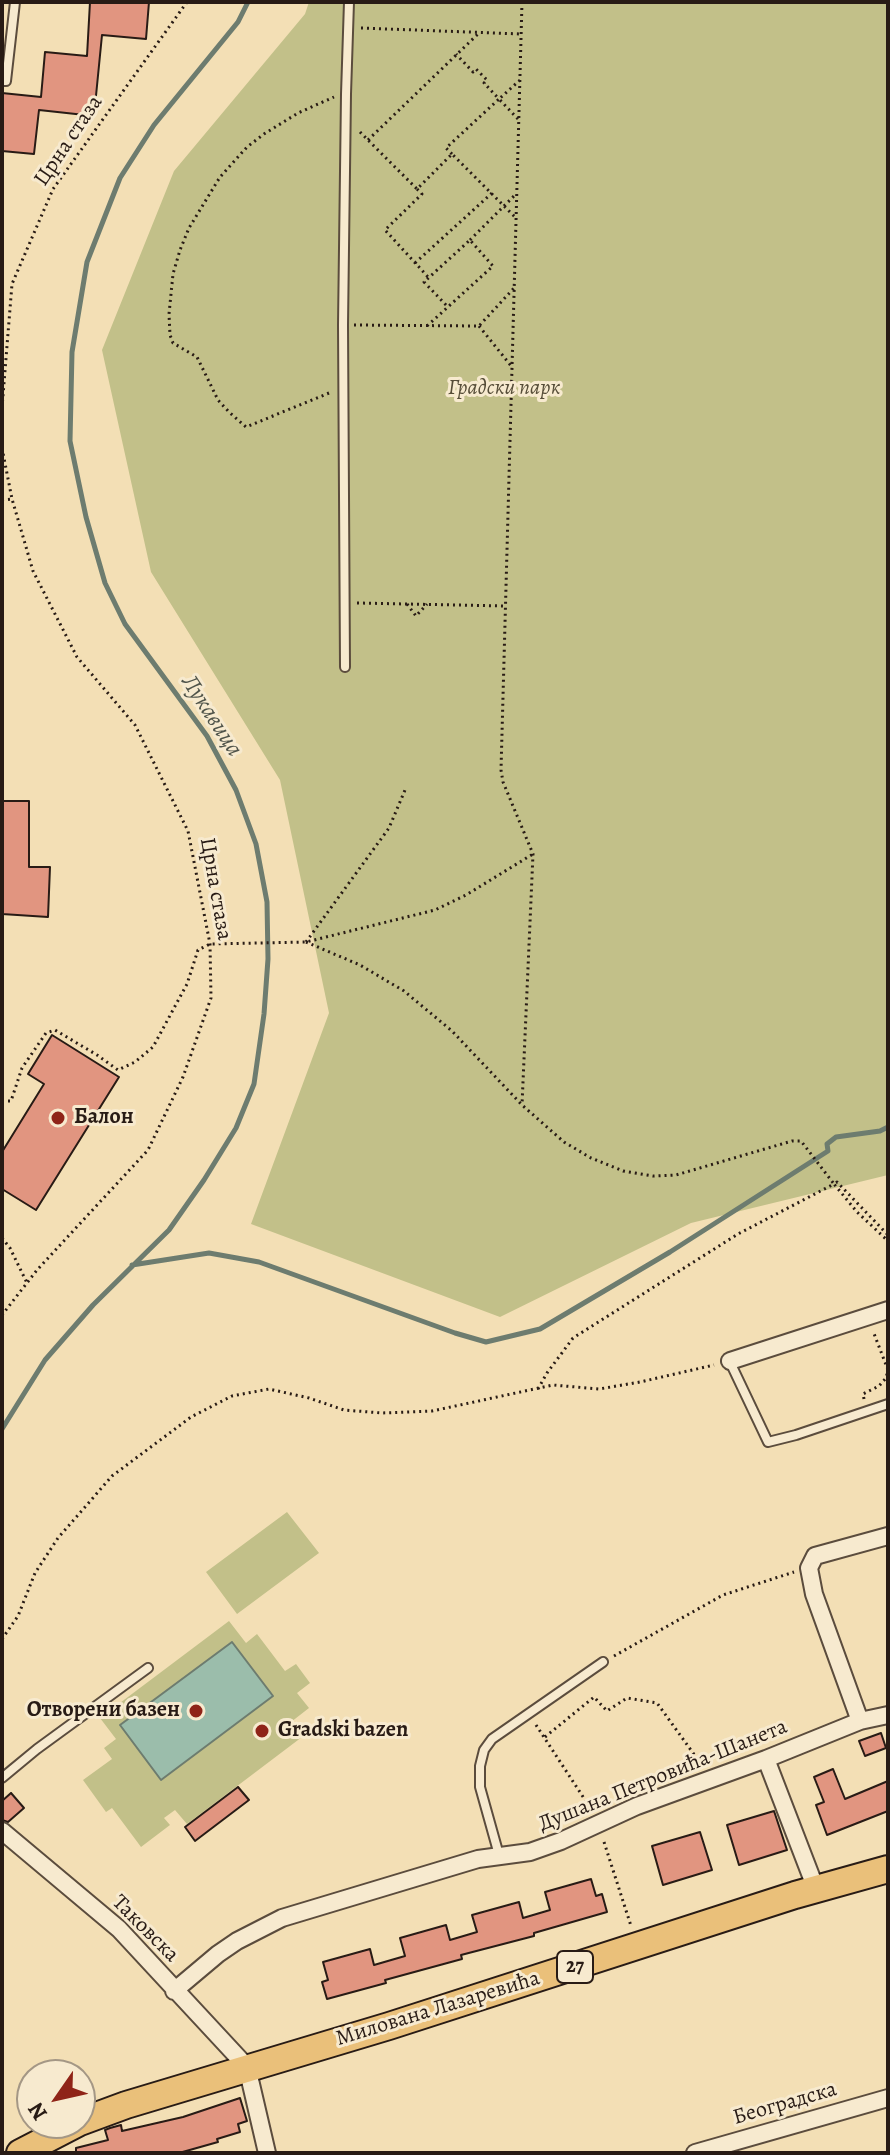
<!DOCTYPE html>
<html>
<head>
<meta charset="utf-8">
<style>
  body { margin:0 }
  #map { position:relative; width:890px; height:2155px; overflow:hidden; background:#f3dfb5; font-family:Alegreya,serif }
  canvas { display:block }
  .frame { position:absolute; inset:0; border:4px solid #281b15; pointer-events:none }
  .north { position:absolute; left:16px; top:2059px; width:80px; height:80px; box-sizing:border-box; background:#f7eacf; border:2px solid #a49785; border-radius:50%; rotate:236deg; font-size:22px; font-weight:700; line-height:32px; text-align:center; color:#281b15 }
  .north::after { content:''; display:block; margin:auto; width:28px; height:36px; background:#8f2418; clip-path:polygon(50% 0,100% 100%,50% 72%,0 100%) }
</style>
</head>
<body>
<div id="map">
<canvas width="890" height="2155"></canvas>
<div class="frame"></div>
<div class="north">N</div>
</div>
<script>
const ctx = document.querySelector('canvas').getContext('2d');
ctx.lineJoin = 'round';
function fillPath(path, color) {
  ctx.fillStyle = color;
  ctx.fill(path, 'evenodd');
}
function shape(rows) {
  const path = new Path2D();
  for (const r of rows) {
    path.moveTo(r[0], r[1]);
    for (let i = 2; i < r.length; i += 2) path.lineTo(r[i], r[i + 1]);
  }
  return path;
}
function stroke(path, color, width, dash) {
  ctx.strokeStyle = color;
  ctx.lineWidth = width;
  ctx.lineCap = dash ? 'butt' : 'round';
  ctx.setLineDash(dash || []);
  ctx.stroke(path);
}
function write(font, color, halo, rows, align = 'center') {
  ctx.font = font + ' Alegreya,serif';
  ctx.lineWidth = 6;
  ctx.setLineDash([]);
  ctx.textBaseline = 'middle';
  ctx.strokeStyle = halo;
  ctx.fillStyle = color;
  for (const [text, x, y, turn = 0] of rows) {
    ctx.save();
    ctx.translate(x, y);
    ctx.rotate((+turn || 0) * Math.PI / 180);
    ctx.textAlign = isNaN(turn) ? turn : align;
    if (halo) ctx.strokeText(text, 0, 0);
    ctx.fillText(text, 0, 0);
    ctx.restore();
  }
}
const green = shape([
  [309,2,888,2,888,1175,691,1223,500,1317,251,1224,329,1013,280,780,151,572,102,350,174,171,305,14],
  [287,1512,319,1553,237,1614,206,1572],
  [229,1621,246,1643,257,1634,285,1671,296,1664,310,1683,297,1693,309,1708,291,1722,302,1737,187,1824,175,1810,164,1818,170,1825,141,1847,112,1808,106,1812,83,1780,112,1759,104,1748,116,1739,100,1718]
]);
const water = shape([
  [232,1642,273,1696,161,1780,120,1725,232,1642]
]);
const stream = shape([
  [132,1265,209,1253,259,1262,455,1333,486,1342,540,1329,670,1252,828,1151,827,1144,836,1137,880,1131,888,1127],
  [2,1429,45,1360,93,1305,169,1230,204,1180,236,1128,254,1084,264,1014,268,959,267,902,256,844,236,790,207,736,125,624,105,583,86,517,70,441,72,352,87,262,120,178,154,125,238,22,248,2]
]);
const building = shape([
  [90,2,149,2,146,39,102,35,94,116,39,110,34,154,2,151,2,93,41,97,45,52,87,56,90,2],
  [2,801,29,801,29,867,50,867,48,917,2,914,2,801],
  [52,1035,119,1077,36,1210,2,1189,2,1152,44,1084,28,1074,52,1035],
  [881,1733,886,1748,865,1756,859,1741,881,1733],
  [833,1769,845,1799,888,1781,888,1811,827,1835,816,1805,824,1802,814,1777,833,1769],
  [238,1787,249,1800,195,1841,185,1827,238,1787],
  [11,1793,24,1808,8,1822,2,1820,2,1801,11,1793],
  [774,1811,787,1850,739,1865,727,1825,774,1811],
  [700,1832,712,1870,663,1885,652,1846,700,1832],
  [591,1879,596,1896,602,1894,607,1912,534,1933,534,1936,461,1955,462,1959,385,1980,386,1983,327,1999,322,1982,328,1980,323,1962,370,1949,374,1965,405,1956,400,1938,446,1925,450,1940,477,1932,472,1915,519,1902,523,1918,550,1910,545,1892,591,1879],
  [240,2098,247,2121,238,2124,240,2132,217,2139,218,2142,179,2153,76,2153,76,2148,108,2140,105,2130,110,2128,121,2125,122,2131,183,2117,240,2098]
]);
const path = shape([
  [522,2,501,770,503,782,533,854,522,1105],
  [361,28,521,34],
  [518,119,499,99,520,80],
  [360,132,417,189,452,154,516,218],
  [368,140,479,33],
  [452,154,446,148,499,99,484,83,487,80,476,69,473,72,456,54],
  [417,189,422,194,385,230,429,278],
  [470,240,515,195],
  [415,263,492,193],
  [354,325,479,326,514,288],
  [427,326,493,266,470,240,424,282,448,307],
  [479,326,512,367],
  [329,393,246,427,229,412,218,400,197,357,173,343,170,335,169,314,173,274,180,250,189,228,220,177,247,147,264,134,298,113,334,97],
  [2,408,12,284,53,189,187,2],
  [2,448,12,499,33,571,77,657,135,725,188,831,210,944,211,998,183,1077,148,1150,37,1270,2,1315],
  [2,500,12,499],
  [357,603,505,606],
  [407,604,416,616,427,604],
  [306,942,360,965,404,991,452,1031,522,1105,564,1142,591,1158,623,1171,653,1176,676,1175,792,1141,801,1141,834,1184,837,1182,888,1235],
  [306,942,389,828,405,790],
  [2,1101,11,1101,22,1068,46,1033,55,1030,97,1055,118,1070,135,1062,153,1047,187,984,198,950,210,944,306,942,435,910,466,895,533,854],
  [2,1238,10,1248,27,1283],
  [538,1389,547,1373,573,1338,738,1234,834,1184,857,1212,888,1241],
  [864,1399,863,1394,879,1386,886,1378,888,1370,873,1331],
  [2,1639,18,1616,35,1573,58,1538,112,1476,191,1417,232,1396,269,1389,309,1398,344,1410,382,1413,432,1411,553,1385,599,1389,640,1382,714,1365],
  [614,1656,723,1595,794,1572],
  [536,1725,591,1809],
  [545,1737,594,1697,607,1711,627,1698,657,1703,701,1764],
  [604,1842,631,1926]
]);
const lane = shape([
  [2,81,6,81,15,2],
  [345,667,343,325,346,94,349,2],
  [730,1362,768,1442,796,1435,888,1404],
  [2,1778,37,1749,148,1668],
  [499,1855,480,1787,480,1766,484,1750,492,1739,603,1662]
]);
const street = shape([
  [730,1361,888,1310],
  [860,1721,814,1594,809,1568,815,1556,888,1536],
  [766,1759,816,1889],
  [2,1831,119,1929,247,2067,267,2153],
  [174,1991,218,1954,237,1941,282,1918,478,1859,530,1852,561,1841,637,1806,766,1759,860,1721,888,1715],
  [695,2153,888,2098]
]);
const primary = shape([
  [80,2122,126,2105,389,2026,795,1895,888,1869],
  [20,2153,78,2123]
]);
const markers = [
  [58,1118,8,"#8f2418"],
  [196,1711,8,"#8f2418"],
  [262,1731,8,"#8f2418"]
];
const shields = [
  [575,1967,36]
];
const shieldNames = [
  ["27",575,1967]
];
const streetNames = [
  ["Црна стаза",69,141,-56],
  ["Црна стаза",215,889,80],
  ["Душана Петровића-Шанета",663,1776,-22],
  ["Таковска",145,1929,45],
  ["Милована Лазаревића",438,2009,-17],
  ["Београдска",785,2104,-16]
];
const parkNames = [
  ["Градски парк",504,389]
];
const poiNames = [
  ["Балон",74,1118],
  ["Отворени базен",180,1711,"right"],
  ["Gradski bazen",278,1731]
];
const waterNames = [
  ["Лукавица",211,716,57]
];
fillPath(green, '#c2c089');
fillPath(water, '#9bbdab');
stroke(water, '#6d7c6f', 2);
stroke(stream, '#6d7c6f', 5);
fillPath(building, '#e19580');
stroke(building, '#281b15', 2);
stroke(lane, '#5b4c3d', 12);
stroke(street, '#5b4c3d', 20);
stroke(primary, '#281b15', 30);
stroke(path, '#281b15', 3, [2, 4]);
stroke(lane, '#f7eacf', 8);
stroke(street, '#f7eacf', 16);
stroke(primary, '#eac07a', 26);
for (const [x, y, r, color] of markers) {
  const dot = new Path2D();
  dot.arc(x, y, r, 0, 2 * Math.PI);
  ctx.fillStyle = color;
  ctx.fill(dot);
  stroke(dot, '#f7eacf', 3);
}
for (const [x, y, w] of shields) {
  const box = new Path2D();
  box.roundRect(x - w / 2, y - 16, w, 32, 6);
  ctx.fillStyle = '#f7eacf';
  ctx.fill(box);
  stroke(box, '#281b15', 2);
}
write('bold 20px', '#281b15', null, shieldNames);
write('22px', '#281b15', '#f7eacf', streetNames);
write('italic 22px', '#564d38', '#f7eacf', parkNames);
write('bold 22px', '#281b15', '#f7eacf', poiNames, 'left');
write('italic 24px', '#50544a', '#f7eacf', waterNames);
</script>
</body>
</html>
